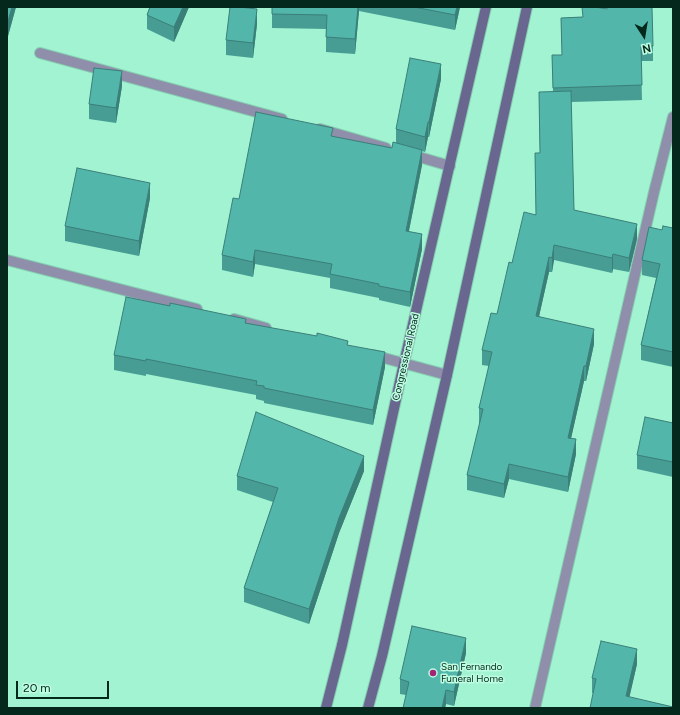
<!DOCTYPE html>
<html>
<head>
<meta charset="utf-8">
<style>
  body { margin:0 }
  #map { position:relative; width:680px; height:715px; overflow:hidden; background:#a1f3d1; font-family:Figtree,sans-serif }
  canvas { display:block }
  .frame { position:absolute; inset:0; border:8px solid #04281c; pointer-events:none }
  .north { position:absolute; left:624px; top:16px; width:40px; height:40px; -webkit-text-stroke:3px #bdfde1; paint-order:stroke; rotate:168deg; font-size:11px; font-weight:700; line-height:16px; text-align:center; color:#04281c }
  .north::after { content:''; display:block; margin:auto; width:14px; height:18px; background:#04281c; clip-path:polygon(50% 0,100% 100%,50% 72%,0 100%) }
  .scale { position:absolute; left:16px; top:681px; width:93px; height:18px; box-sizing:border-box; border:2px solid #04281c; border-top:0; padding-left:5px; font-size:12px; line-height:14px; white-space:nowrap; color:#04281c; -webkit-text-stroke:3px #bdfde1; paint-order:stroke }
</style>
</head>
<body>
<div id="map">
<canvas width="680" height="715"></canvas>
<div class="frame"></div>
<div class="north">N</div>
<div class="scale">20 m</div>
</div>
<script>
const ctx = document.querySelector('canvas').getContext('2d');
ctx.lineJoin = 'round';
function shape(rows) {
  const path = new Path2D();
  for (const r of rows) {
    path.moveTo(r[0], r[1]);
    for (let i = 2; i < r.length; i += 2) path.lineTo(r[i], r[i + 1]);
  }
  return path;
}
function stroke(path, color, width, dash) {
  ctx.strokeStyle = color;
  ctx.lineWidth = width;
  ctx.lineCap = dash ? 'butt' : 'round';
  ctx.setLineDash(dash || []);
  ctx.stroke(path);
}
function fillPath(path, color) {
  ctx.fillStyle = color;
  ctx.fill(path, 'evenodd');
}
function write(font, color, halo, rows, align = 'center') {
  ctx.font = font + ' Figtree,sans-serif';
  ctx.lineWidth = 3;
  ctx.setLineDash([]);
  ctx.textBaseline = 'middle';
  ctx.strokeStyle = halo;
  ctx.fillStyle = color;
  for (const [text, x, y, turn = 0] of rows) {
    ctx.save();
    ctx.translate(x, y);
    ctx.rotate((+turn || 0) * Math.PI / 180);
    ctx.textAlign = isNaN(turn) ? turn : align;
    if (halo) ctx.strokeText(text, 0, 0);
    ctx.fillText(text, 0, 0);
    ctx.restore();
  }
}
const minor = shape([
  [40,53,282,119],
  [320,129,386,148],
  [409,154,450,166],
  [7,260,197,309],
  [234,319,266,328],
  [373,355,447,375],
  [535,708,654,192,673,117]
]);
const secondary = shape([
  [326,708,342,645,404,363,486,7],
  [368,708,382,656,447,375,527,7]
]);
const wall = shape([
  [7,7,16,7,8,36,7,35],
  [150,7,189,7,174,42,147,29,147,15],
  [272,7,460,7,455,30,359,11,355,54,326,52,326,29,272,28],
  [582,17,653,46,653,61,641,61,642,100,571,102,574,210,637,239,629,272,613,269,612,273,554,260,552,272,549,272,539,316,594,344,586,381,584,381,571,438,576,454,568,492,509,479,504,498,467,490,467,475,480,423,479,423,479,408,489,366,482,365,482,350,497,314,512,263,536,214,535,153,540,153,539,92,553,92,552,55,562,55,561,18],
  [257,24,253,58,226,55,226,40],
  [441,79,429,137,428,137,425,152,422,151,422,165,409,231,422,249,410,307,379,300,379,298,330,288,330,278,255,264,253,277,222,270,222,255,239,199,333,137,392,148,396,143,396,129],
  [122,86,116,123,89,119,89,104],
  [150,198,139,256,65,241,65,226],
  [673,228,673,367,641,360,641,345,656,278,642,275,642,260,662,230],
  [246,323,348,345,385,367,373,425,264,403,264,401,256,399,256,395,146,374,146,376,114,370,114,355],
  [673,423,673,477,637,469,637,455],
  [364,471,339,533,309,624,244,602,244,588,273,502,237,490,237,476],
  [466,653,454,706,446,704,445,708,403,708,406,695,400,694,400,679],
  [637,664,629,697,592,693,592,678]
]);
const shadedWall = shape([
  [12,7,16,7,8,36,8,21],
  [183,7,189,7,174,42,174,27],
  [358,7,359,7,359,11,355,54,355,39],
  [457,7,460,7,455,30,455,15],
  [257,9,257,24,253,58,253,43],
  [441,64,441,79,429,137,429,122],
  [122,71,122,86,116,123,116,108],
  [428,122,428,137,425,152,425,137],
  [422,150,422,165,406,245,406,231],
  [150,183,150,198,139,256,139,241],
  [637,224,637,239,629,272,629,258],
  [422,234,422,249,410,307,410,292],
  [554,245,554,260,552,272,552,258],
  [255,250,255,264,253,277,253,262],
  [613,254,613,269,612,273,612,258],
  [549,257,549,272,536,330,536,316],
  [594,329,594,344,586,381,586,366],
  [385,352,385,367,373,425,373,410],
  [584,366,584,381,568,452,568,438],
  [576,439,576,454,568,492,568,477],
  [364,456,364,471,339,533,309,624,309,609,339,518],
  [509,464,509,479,504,498,504,484],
  [466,638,466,653,454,706,454,692],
  [637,649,637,664,627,708,626,696],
  [446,690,446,704,445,708,442,708]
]);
const building = shape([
  [7,7,12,7,8,21,7,20,7,7],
  [150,7,183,7,174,27,147,15,150,7],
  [230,7,239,7,257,9,253,43,226,40,230,7],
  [272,7,358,7,355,39,326,37,327,15,272,14,272,7],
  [414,7,457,7,455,15,414,7],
  [582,7,595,7,607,9,607,7,652,7,653,46,641,47,642,85,553,88,552,55,562,55,561,18,583,17,582,7],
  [410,58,441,64,429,122,428,122,425,137,396,129,410,58],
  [94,68,122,71,116,108,89,104,94,68],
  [571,91,574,210,637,224,629,258,613,254,612,258,554,245,552,258,549,257,536,316,594,329,586,366,584,366,568,438,576,439,568,477,509,464,504,484,467,475,483,409,479,408,492,352,482,350,491,313,497,314,509,262,512,263,524,212,536,215,535,153,540,153,539,92,571,91],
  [256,112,333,128,331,136,392,148,393,142,422,150,406,231,422,234,410,292,379,286,379,284,330,274,332,264,255,250,253,262,222,255,233,198,239,199,256,112],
  [77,168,150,183,139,241,65,226,77,168],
  [663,226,673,228,673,352,641,345,660,264,642,260,649,227,662,230,663,226],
  [126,297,170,306,170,303,246,319,245,323,317,336,317,333,348,341,347,345,385,352,373,410,264,388,264,386,256,385,257,381,146,359,146,361,114,355,126,297],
  [256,412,364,456,339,518,309,609,244,588,278,488,237,476,256,412],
  [645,417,673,423,673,462,637,455,645,417],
  [412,626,466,638,454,692,446,690,442,708,403,708,409,682,400,679,412,626],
  [601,641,637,649,626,696,673,707,673,708,590,708,596,679,592,678,601,641]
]);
const markers = [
  [433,673,4,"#a32476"]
];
const streetNames = [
  ["Congressional Road",406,357,-77]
];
const poiNames = [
  ["San Fernando",441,667],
  ["Funeral Home",441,679]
];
stroke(minor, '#85ceb0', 12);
stroke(secondary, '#85ceb0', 12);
stroke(minor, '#8f8eab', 10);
stroke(secondary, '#696790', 10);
fillPath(wall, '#479d93');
fillPath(shadedWall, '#3a7f78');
fillPath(building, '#53b6ab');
stroke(building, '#3a7f78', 1);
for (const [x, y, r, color] of markers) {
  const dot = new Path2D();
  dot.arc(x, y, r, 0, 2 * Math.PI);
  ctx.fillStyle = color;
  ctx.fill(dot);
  stroke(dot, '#bdfde1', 1.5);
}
write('10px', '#04281c', '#bdfde1', streetNames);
write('10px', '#04281c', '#bdfde1', poiNames, 'left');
</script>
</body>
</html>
